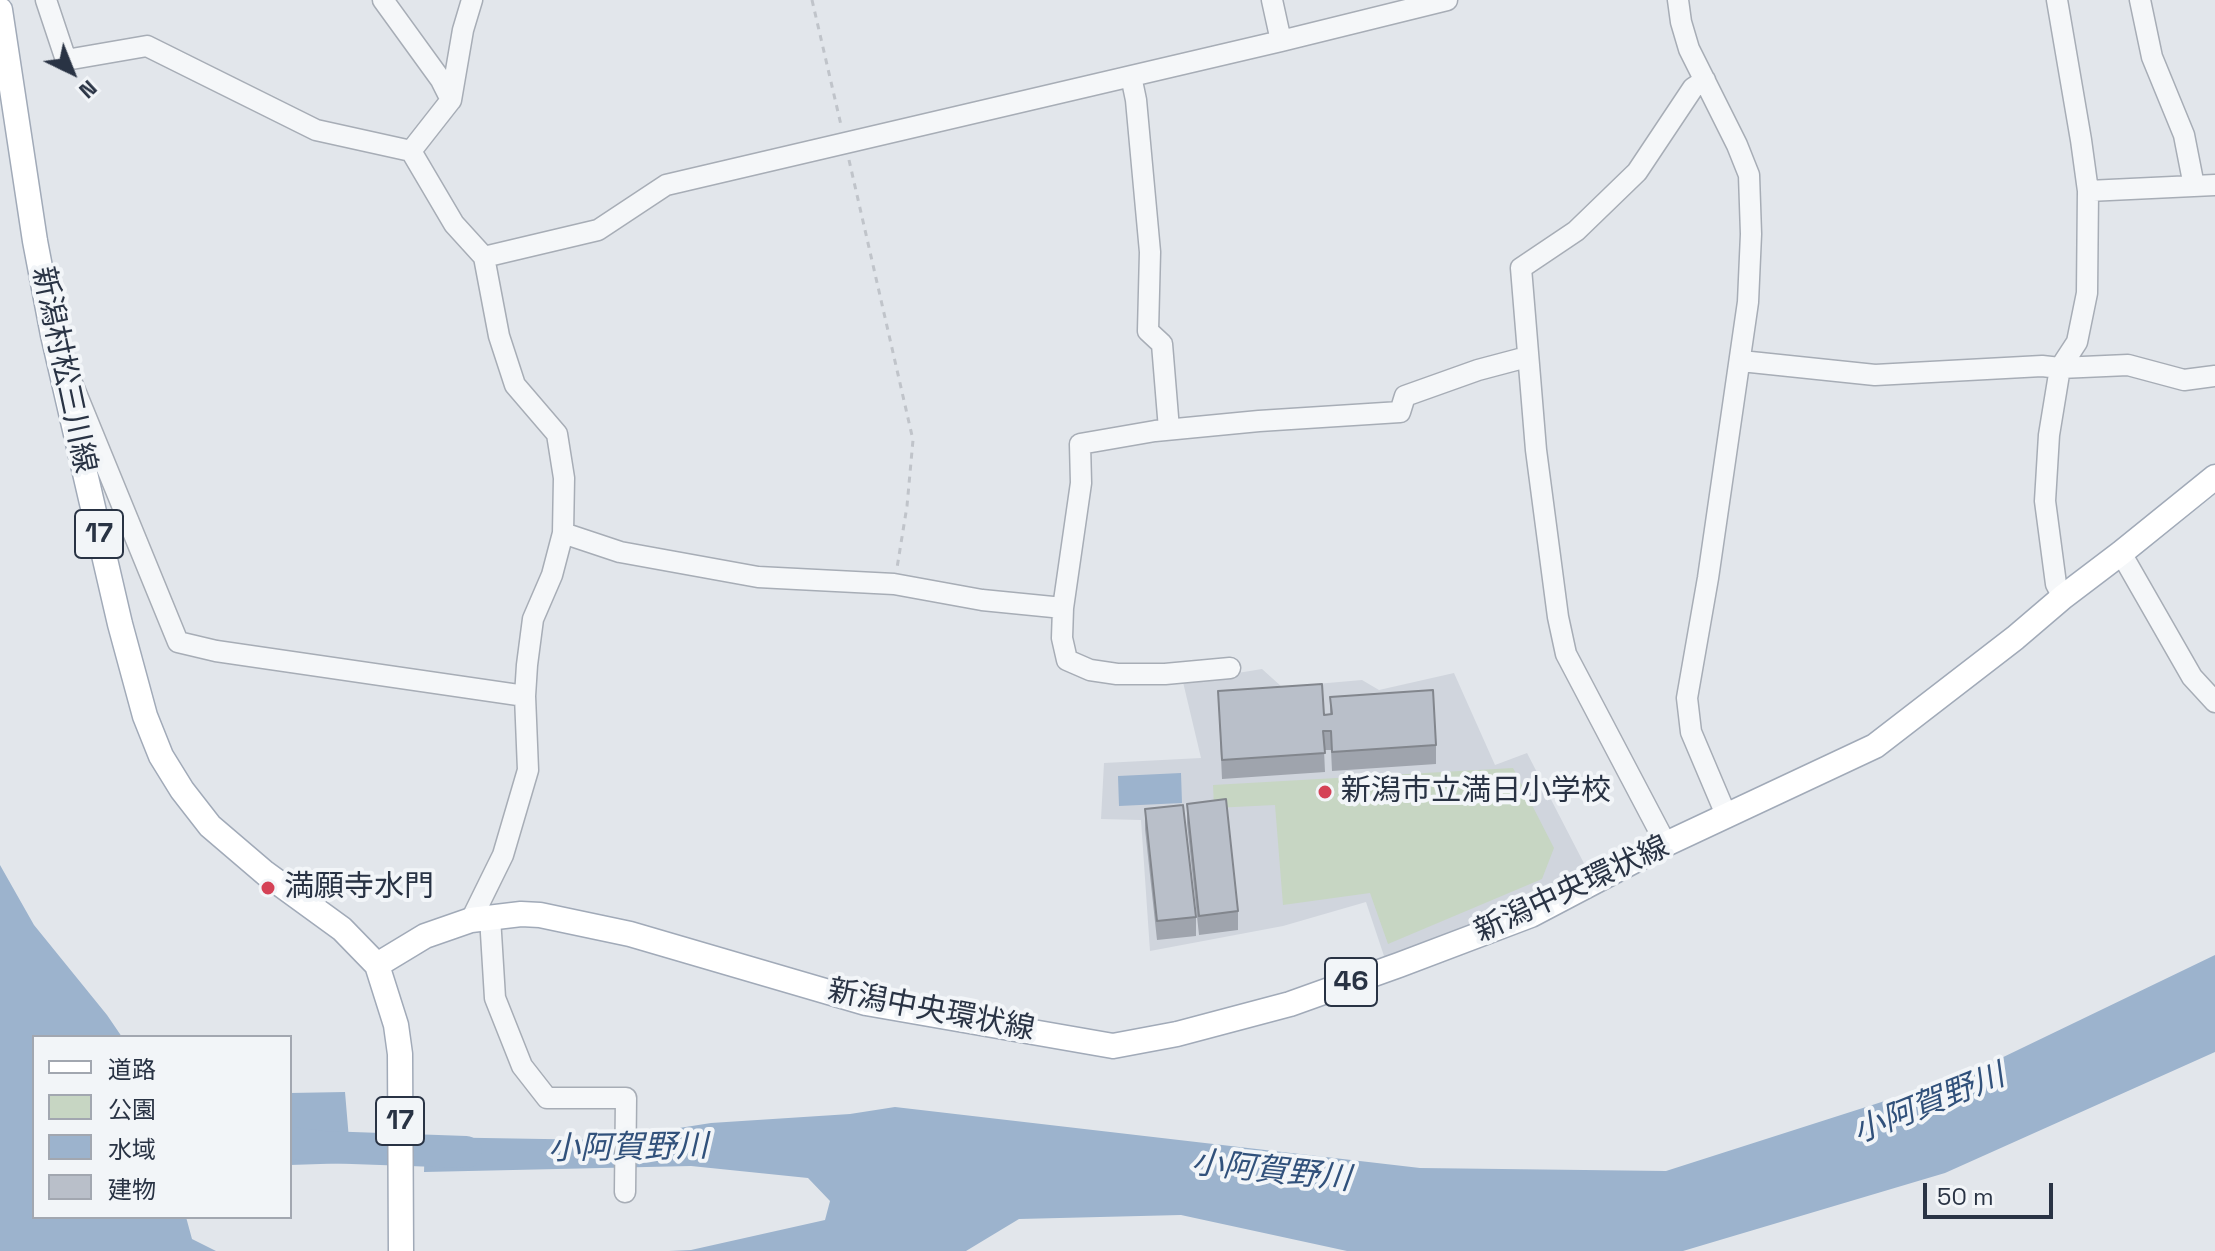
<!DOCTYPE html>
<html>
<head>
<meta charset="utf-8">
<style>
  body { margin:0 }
  #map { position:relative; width:2215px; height:1251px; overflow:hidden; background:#e2e6eb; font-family:"Space Grotesk","Noto Sans JP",sans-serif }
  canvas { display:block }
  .legend { position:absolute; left:32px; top:1035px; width:260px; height:184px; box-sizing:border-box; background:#f2f5f8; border:2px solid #a2a7b0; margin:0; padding:10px 14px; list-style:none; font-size:24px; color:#293344 }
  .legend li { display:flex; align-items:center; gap:16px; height:40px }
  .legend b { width:40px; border:2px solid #a2a7b0 }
  .north { position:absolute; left:32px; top:32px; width:80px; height:80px; -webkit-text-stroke:6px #f2f5f8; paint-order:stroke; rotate:137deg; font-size:22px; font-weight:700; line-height:32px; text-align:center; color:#293344 }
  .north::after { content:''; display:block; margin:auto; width:28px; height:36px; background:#293344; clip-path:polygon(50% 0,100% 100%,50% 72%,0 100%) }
  .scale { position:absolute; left:1923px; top:1183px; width:130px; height:36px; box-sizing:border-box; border:4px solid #293344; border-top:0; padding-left:10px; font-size:24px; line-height:28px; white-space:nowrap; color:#293344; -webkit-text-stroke:6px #f2f5f8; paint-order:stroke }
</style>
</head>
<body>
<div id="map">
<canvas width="2215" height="1251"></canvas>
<ul class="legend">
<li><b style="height:10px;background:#fff"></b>道路</li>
<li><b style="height:22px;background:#c7d6c3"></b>公園</li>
<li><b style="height:22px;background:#9cb3cd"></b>水域</li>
<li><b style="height:22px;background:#b9bfc9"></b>建物</li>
</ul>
<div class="north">N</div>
<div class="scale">50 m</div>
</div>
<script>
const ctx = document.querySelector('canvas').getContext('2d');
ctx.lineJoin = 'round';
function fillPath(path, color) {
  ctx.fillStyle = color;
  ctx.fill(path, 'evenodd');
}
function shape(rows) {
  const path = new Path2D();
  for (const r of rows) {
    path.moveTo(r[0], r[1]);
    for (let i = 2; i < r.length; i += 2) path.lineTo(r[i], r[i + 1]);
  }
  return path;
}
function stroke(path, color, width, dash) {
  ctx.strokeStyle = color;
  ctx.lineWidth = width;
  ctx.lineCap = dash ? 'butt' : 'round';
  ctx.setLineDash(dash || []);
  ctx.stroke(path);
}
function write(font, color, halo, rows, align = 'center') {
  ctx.font = font + ' "Space Grotesk","Noto Sans JP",sans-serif';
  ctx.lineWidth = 8;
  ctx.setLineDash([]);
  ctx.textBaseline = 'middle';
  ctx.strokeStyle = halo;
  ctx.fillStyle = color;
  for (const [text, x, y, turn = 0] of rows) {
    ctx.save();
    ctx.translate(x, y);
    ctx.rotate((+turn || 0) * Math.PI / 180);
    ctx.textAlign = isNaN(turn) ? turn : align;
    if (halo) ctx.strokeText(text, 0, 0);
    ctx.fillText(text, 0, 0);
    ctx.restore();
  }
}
const built = shape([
  [1262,669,1282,687,1362,680,1379,690,1454,673,1495,765,1527,753,1590,875,1488,926,1386,962,1366,902,1283,926,1150,951,1141,820,1101,819,1104,763,1201,758,1183,682]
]);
const green = shape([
  [1513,768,1554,848,1542,879,1388,944,1370,893,1283,905,1275,805,1214,808,1213,785]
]);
const water = shape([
  [1181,773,1182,803,1119,806,1118,776],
  [0,865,34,925,107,1015,122,1037,34,1037,34,1217,186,1217,192,1239,216,1251,0,1251],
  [2215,955,2215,1052,1945,1173,1683,1251,1347,1251,1181,1215,1019,1219,966,1251,669,1251,691,1250,825,1220,830,1201,808,1178,691,1166,424,1172,425,1137,603,1140,711,1123,850,1114,895,1107,1420,1168,1666,1171,1966,1075],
  [345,1092,351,1163,290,1165,290,1093]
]);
const river = shape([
  [290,1143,324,1147,466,1152]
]);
const path = shape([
  [812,0,841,125],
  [849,160,913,440,907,506,897,568]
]);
const minor = shape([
  [46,0,66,60,147,46,316,130,411,151,454,224,484,257,499,336,515,385,557,434,564,478,563,533,552,575,533,619,527,665,525,696,528,770,503,855,471,920],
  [383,0,441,80,451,100],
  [1272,0,1281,41],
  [1678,0,1681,22,1689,49,1737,145,1749,175,1751,234,1748,302,1708,578,1687,698,1691,732,1727,817],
  [2057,0,2081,140,2088,191],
  [2140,0,2152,57,2184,135,2194,186],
  [1131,76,1136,100,1150,252,1148,331,1162,344,1169,429],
  [411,151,451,100,463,30,472,0],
  [484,257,598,230,666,185,1281,41,1447,0],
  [1741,361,1875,375,2042,366,2060,368,2128,365,2184,380,2215,376],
  [72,383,178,642,216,651,525,696],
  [563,533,620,552,758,577,894,584,982,600,1063,608],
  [2121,553,2192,677,2215,702],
  [2063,597,2056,584,2045,501,2049,435,2060,368,2077,342,2087,293,2088,191,2215,185],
  [1230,668,1165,674,1117,674,1090,670,1067,660,1062,638,1063,608,1081,483,1080,444,1155,431,1259,421,1400,412,1405,396,1478,370,1527,357],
  [1666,844,1566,654,1558,617,1536,450,1521,268,1576,231,1637,172,1693,88,1705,80],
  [490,917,495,998,522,1066,547,1098,626,1098,625,1192]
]);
const major = shape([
  [0,10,35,241,53,335,120,624,145,716,161,756,182,790,210,826,265,873,342,929,377,965,396,1025,400,1054,401,1251],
  [377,965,425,936,471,920,521,914,540,915,630,934,866,1003,1113,1046,1177,1034,1290,1004,1399,965,1531,915,1666,844,1875,746,2015,638,2063,597,2121,553,2215,477]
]);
const wall = shape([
  [1218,691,1324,715,1330,714,1330,697,1436,745,1436,764,1332,771,1331,750,1324,750,1325,772,1222,779],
  [1187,804,1238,911,1238,930,1199,935,1187,823],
  [1145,809,1196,917,1196,936,1157,940,1145,829]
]);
const building = shape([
  [1322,684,1324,715,1332,714,1330,697,1433,690,1436,745,1332,752,1331,731,1323,731,1325,753,1222,760,1218,691,1322,684],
  [1226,799,1238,911,1199,916,1187,804,1226,799],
  [1183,805,1196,917,1157,921,1145,809,1183,805]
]);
const markers = [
  [1325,792,8,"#d54256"],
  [268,888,8,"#d54256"]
];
const shields = [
  [99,534,48],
  [1351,982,52],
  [400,1121,48]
];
const shieldNames = [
  ["17",99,534],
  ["46",1351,982],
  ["17",400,1121]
];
const streetNames = [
  ["新潟村松三川線",63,370,78],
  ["新潟中央環状線",1572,890,-25],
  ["新潟中央環状線",931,1011,11]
];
const poiNames = [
  ["新潟市立満日小学校",1341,792],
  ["満願寺水門",284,888]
];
const waterNames = [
  ["小阿賀野川",1929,1105,-22],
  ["小阿賀野川",628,1149,-1],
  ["小阿賀野川",1271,1172,6]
];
fillPath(built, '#d0d5dd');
fillPath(green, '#c7d6c3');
fillPath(water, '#9cb3cd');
stroke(river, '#9cb3cd', 32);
stroke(minor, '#a7adb6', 23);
stroke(major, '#a1aab8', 27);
stroke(path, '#c0c4ca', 3, [6, 6]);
stroke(minor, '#f5f7f9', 20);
stroke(major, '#fff', 24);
fillPath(wall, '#9fa4ad');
fillPath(building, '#b9bfc9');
stroke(building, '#82868d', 2);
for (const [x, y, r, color] of markers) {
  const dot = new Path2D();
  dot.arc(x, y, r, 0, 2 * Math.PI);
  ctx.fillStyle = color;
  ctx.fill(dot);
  stroke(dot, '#f2f5f8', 3);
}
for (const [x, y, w] of shields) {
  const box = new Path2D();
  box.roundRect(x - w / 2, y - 24, w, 48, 6);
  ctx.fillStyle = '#f2f5f8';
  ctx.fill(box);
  stroke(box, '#293344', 2);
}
write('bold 28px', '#293344', null, shieldNames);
write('30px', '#293344', '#f2f5f8', streetNames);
write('30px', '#293344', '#f2f5f8', poiNames, 'left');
write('italic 32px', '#31517b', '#f2f5f8', waterNames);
</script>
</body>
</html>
